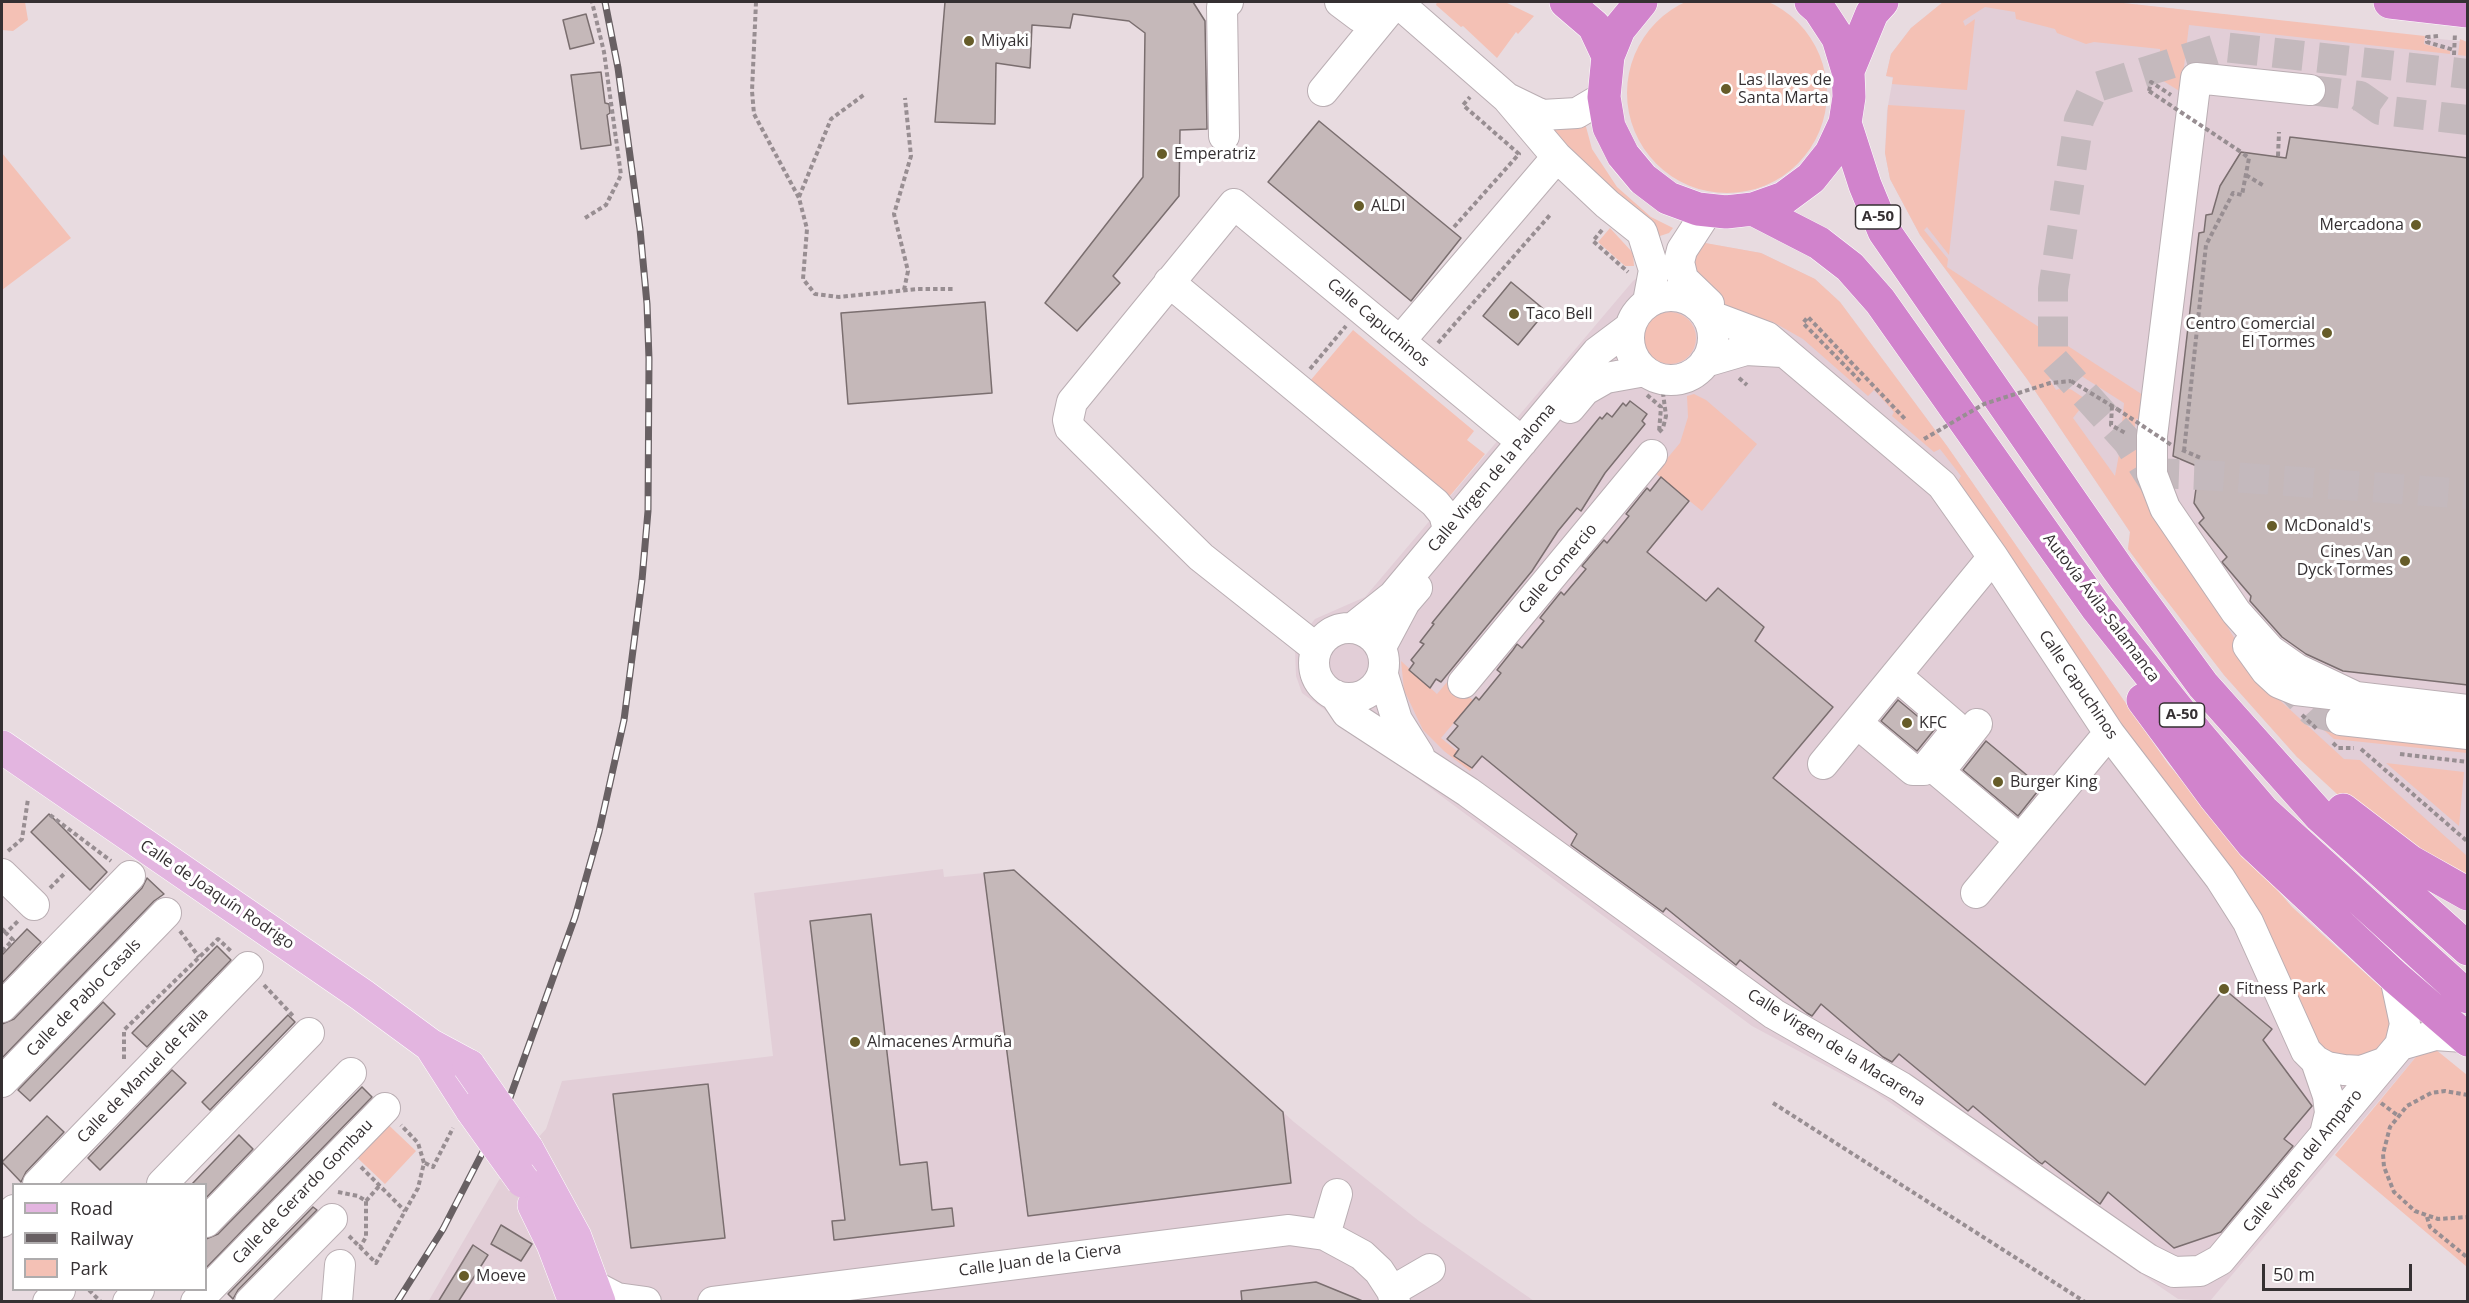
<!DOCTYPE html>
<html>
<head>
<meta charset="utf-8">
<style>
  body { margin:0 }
  #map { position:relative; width:2469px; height:1303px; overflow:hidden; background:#e8dbe0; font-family:"Open Sans",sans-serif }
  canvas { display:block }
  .frame { position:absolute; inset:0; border:3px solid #353032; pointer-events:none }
  .legend { position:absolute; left:12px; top:1183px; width:195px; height:108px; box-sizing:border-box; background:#fff; border:2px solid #aeacad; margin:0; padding:8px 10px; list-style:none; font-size:18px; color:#353032 }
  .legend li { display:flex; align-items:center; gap:12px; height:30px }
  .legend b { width:30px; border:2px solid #aeacad }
  .scale { position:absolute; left:2262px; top:1264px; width:150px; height:27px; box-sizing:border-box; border:3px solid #353032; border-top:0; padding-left:8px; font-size:18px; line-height:21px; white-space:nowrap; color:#353032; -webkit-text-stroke:4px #fff; paint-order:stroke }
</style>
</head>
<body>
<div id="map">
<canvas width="2469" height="1303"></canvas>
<div class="frame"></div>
<ul class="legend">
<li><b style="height:8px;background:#e3b5e0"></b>Road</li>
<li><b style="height:8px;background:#686063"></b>Railway</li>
<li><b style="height:16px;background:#f4c1b5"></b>Park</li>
</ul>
<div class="scale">50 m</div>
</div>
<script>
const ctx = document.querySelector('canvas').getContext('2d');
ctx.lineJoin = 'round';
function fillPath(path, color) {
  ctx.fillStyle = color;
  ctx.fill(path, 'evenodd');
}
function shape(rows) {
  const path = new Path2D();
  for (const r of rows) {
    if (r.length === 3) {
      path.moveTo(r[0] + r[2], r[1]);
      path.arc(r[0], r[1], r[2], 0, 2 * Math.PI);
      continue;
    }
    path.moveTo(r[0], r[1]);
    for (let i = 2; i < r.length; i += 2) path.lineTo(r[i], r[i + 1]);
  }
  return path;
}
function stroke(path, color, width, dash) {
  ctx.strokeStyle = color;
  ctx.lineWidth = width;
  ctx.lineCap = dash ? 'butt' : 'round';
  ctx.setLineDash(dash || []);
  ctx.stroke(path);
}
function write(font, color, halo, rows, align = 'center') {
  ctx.font = font + ' "Open Sans",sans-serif';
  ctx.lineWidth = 6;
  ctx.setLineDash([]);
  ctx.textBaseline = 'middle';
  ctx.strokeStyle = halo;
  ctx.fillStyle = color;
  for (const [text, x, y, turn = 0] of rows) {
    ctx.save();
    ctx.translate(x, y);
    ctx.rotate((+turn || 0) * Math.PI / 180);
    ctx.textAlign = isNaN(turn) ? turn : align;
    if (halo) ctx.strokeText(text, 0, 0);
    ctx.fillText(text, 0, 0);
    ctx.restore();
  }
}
const built = shape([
  [1943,2,2114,2,2467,42,2467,877,2297,757,2224,675,2128,549,2130,532,2027,379,1920,235,1890,179,1885,153,1887,111,1893,78,1886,76,1891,54,1911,28],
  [1694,241,1761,253,1815,279,1840,302,1947,446,2168,764,2292,907,2441,1043,2415,1058,2210,1301,2178,1299,1873,1091,1752,1026,1302,693,1296,676,1295,649,1303,634,1315,619,1365,597,1633,281,1660,259],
  [943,869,944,877,1014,870,1294,1122,1419,1221,1534,1301,428,1302,499,1180,546,1129,562,1081,773,1056,754,893]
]);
const green = shape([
  [1727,93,100],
  [2,2,25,2,28,20,13,31,2,30],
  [1437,2,1505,2,1534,16,1518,34,1516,32,1497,58,1463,26,1461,27,1436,5],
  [1943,2,2114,2,2425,36,2424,44,2450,51,2450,54,2189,25,2181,92,2160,79,2160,49,2094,42,2086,44,2057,33,2055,29,2016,19,2015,12,1985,7,1963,21,1965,26,1975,19,1967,90,1892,84,1893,77,1886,76,1891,54,1911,28],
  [2460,39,2467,42,2467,56,2458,55],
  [1888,105,1965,110,1949,255,1927,227,1924,230,1948,259,1947,267,2146,397,2143,423,2136,418,2134,433,2122,424,2124,403,2072,370,2064,376,2049,379,2056,390,2064,387,2072,390,2087,400,2073,418,2115,476,2122,438,2140,447,2137,477,2262,684,2344,759,2360,760,2467,856,2467,877,2351,807,2297,757,2224,675,2153,583,2128,549,2130,532,2027,379,1920,235,1890,179,1885,153],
  [1540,123,1585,123,1592,149,1617,187,1651,217,1673,228,1669,233,1654,238],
  [2,153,71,238,2,290],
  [1610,228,1633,253,1634,266,1625,266,1598,242],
  [1694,241,1761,253,1815,279,1840,302,1947,446,2168,764,2292,907,2386,992,2395,1031,2378,1053,2342,1059,2316,1044,2134,749,1957,483,1961,476,1940,449,1934,452,1892,416,1894,412,1874,390,1868,396,1803,339,1773,322,1726,309,1693,281],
  [1670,338,26],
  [1353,330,1474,431,1467,440,1485,454,1449,497,1310,381],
  [1694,394,1706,400,1757,444,1702,511,1655,473,1680,443,1688,417,1687,396],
  [1401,661,1437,694,1448,681,1473,700,1441,738,1457,751,1454,756,1472,768,1470,771,1444,751,1423,730,1404,690],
  [2318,725,2467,741,2467,753,2334,739],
  [2386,763,2464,772,2459,826],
  [2435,1049,2467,1075,2467,1267,2335,1155,2415,1058,2422,1052],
  [378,1115,416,1151,385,1184,347,1148]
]);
const building = shape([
  [945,2,1193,2,1205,21,1207,129,1180,130,1179,196,1113,276,1120,283,1077,331,1045,303,1143,177,1145,33,1129,21,1073,14,1070,28,1032,25,1030,68,996,63,995,124,935,122,945,2],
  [586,14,594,43,570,49,563,20,586,14],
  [601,72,605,103,609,104,610,113,607,115,611,145,581,149,571,75,601,72],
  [1319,121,1461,238,1411,301,1268,182,1319,121],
  [2290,137,2468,158,2468,685,2343,671,2306,654,2282,637,2250,601,2251,596,2222,562,2227,557,2199,523,2204,518,2194,503,2199,467,2173,456,2199,233,2204,232,2206,215,2212,214,2220,186,2241,152,2286,158,2290,137],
  [1511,282,1546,311,1518,345,1483,316,1511,282],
  [985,302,992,393,848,404,841,313,985,302],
  [1630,401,1647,414,1642,421,1645,424,1605,473,1581,511,1577,508,1558,531,1532,571,1441,682,1436,679,1430,688,1409,670,1414,663,1411,660,1424,644,1420,642,1434,624,1432,623,1600,417,1602,419,1607,413,1612,417,1623,403,1626,406,1630,401],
  [1661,477,1689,501,1647,552,1706,601,1718,588,1764,627,1755,641,1833,707,1773,778,2145,1085,2224,989,2272,1029,2263,1040,2312,1106,2284,1139,2293,1146,2221,1232,2174,1248,2108,1192,2100,1204,2045,1161,2042,1164,2039,1162,1973,1106,1968,1111,1899,1054,1892,1062,1883,1057,1821,1004,1812,1016,1807,1013,1740,960,1736,965,1666,908,1663,912,1571,845,1577,834,1482,756,1472,768,1454,756,1459,749,1447,739,1458,726,1454,723,1476,697,1479,700,1501,673,1497,670,1513,650,1517,644,1522,648,1544,621,1540,618,1561,592,1564,595,1586,569,1582,566,1604,540,1607,543,1629,516,1626,514,1647,488,1650,491,1661,477],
  [1898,700,1934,730,1917,751,1881,721,1898,700],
  [1986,741,2041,787,2018,816,1963,770,1986,741],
  [49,814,107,872,90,890,31,832,49,814],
  [1014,870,1283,1112,1291,1183,1028,1216,984,873,1014,870],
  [147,878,164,894,154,901,2,1058,2,1024,14,1019,142,888,147,878],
  [871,914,900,1165,927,1162,932,1210,952,1208,954,1226,834,1240,832,1221,845,1220,810,921,871,914],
  [27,929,41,942,2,983,2,955,27,929],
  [217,946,231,960,147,1047,132,1033,217,946],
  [103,1002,115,1014,30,1101,18,1090,103,1002],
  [288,1015,295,1022,210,1110,202,1102,288,1015],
  [172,1070,186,1083,100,1170,88,1158,172,1070],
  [708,1084,725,1238,631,1248,613,1094,708,1084],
  [362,1087,372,1097,206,1268,206,1239,218,1234,362,1087],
  [47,1116,64,1132,26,1172,21,1182,2,1162,47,1116],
  [239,1135,253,1149,206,1198,206,1185,191,1185,239,1135],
  [313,1207,317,1210,238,1290,233,1299,228,1294,313,1207],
  [501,1225,532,1244,521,1261,491,1244,501,1225],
  [473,1245,488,1255,458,1302,438,1302,473,1245],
  [1316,1282,1365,1302,1242,1302,1241,1291,1316,1282]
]);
const minorTunnel = shape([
  [2310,90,2360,96,2380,110,2468,120],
  [2149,473,2203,475,2468,494],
  [2158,489,2128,442,2053,359,2053,289,2079,120,2094,88,2223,47,2468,74],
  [2281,677,2312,711,2341,720]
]);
const path = shape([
  [756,2,752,91,754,114,799,198,807,229,803,279,815,294,839,297,918,289,953,289],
  [2438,36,2427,37,2427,42,2454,50],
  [2454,55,2455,33],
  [2149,91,2151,82,2171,95],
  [2278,156,2279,132],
  [2246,175,2264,186],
  [799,197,831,119,865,94],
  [585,218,606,205,621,175,604,52,592,2],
  [1454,227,1519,154,1463,105,1470,97],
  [1602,230,1593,241,1628,272],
  [904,290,908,271,894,214,911,156,905,98],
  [1438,343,1550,215],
  [1310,369,1346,326],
  [1739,378,1747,385],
  [1860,381,1803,323,1808,317,1905,419],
  [2071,381,2117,409],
  [1647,395,1661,407,1659,432],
  [2112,406,2111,425,2127,434],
  [1659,432,1663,428,1666,416,1663,393],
  [2182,450,2201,458],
  [2184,451,2206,245,2233,193,2242,195,2249,158,2241,152],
  [2302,715,2318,730],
  [2333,743,2338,748,2354,748],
  [2361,749,2468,842],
  [2400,754,2468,762],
  [50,815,111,861],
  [8,851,22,839,28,799],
  [50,888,66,872],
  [2,929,6,933],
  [180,931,199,957],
  [2,951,13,940,6,933,18,921],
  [264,985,294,1017],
  [124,1059,124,1030,218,939,232,952],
  [2468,1095,2445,1091,2431,1093,2407,1106,2390,1127,2383,1154,2384,1167,2394,1192,2415,1211,2438,1219,2468,1217],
  [1773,1103,2085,1302],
  [2381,1103,2397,1115],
  [425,1163,433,1167,453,1128],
  [361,1167,405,1211],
  [338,1192,358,1196,366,1201,366,1237,360,1247],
  [366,1201,380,1185],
  [2427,1217,2430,1227,2468,1258],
  [349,1236,376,1263,418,1188,424,1163,418,1143,401,1125],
  [89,1290,101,1302]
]);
const minor = shape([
  [1340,2,1360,17,1373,2],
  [1397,2,1507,98,1542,115,1577,113,1604,97],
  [2310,90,2196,78,2152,436,2152,474,2165,508,2236,612,2270,650,2297,669,2356,697],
  [1323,91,1396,2],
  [1507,98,1557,157,1607,204,1642,232,1654,270,1648,302],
  [1224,136,1222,7,1228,2],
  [1708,210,1682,250,1679,262,1683,279,1709,304],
  [1169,282,1435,503,1444,514,1448,529],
  [1671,338,42],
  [1706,314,1767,337,1942,485,1993,557,2109,733,2220,878,2248,922,2306,1051,2316,1061,2327,1067,2344,1070,2361,1071,2383,1063],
  [1400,341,1557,157],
  [1705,362,1746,350,1782,352],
  [1570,408,1585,390,1606,378,1645,371],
  [1354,627,1393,596,1597,352,1629,328],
  [1349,663,35],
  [2248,646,2266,671,2279,683,2296,690,2468,710],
  [1381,647,1405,602,1417,588],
  [1316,648,1201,557,1084,442,1070,428,1068,420,1072,402,1234,204,1522,442],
  [1383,675,1397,720,1419,755],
  [1463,683,1652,455],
  [1335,695,1347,713,1468,792,1774,1014,1901,1087,2148,1259,2174,1272,2200,1271,2220,1260,2400,1045,2435,1035,2464,1037],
  [2341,720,2468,734],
  [1857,723,1913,770,1924,770,1955,732,1954,725,1896,675],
  [1977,724,1939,772,2020,840],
  [1823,764,1993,557],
  [2,874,34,905],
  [1976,893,2109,733],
  [2395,977,2405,1024,2400,1045],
  [2,1007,130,876],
  [2316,1061,2328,1096,2330,1113,2325,1134],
  [2,1082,166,913],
  [38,1184,248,967],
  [162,1184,309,1033],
  [2,1222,14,1210],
  [206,1222,351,1073],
  [1325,1235,1337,1194],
  [594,1286,617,1298,646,1302],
  [1392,1291,1430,1269],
  [48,1302,60,1290],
  [128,1302,139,1290],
  [196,1302,385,1108],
  [250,1302,332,1219],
  [337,1302,340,1265],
  [713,1302,1289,1230,1325,1235,1362,1255,1379,1271,1392,1291,1395,1302]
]);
const major = shape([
  [2,747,362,995,430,1045,469,1066],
  [431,1046,472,1110],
  [527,1149,575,1237,599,1302],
  [534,1205,553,1244,575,1302]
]);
const highway = shape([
  [1566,2,1594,26,1608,56],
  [1641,2,1619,29,1608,56,1604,97,1609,127,1623,155,1643,179,1668,198,1698,209,1726,212,1753,209,1784,198,1811,178,1831,153,1845,123,1849,97,1848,71,1838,38,1819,9,1811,2],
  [2390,2,2468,11],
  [1848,71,1872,13,1882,2],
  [1845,123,1865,185,1884,231,2118,569,2203,685,2320,816,2468,949],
  [1753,209,1819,243,1850,267,1880,301,2097,608,2199,736,2263,811,2468,997],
  [2143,700,2214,796,2253,844,2395,977,2468,1040],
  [2343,810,2411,862,2468,894]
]);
const rail = shape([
  [397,1302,443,1229,508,1103,575,917,599,832,624,720,642,580,648,511,649,359,647,304,640,229,618,68,605,2]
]);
const pathBridge = shape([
  [2149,91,2241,152],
  [2117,409,2173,446],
  [1924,439,1984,404,2050,383,2071,381]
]);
const majorBridge = shape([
  [469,1066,527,1149],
  [472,1110,523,1181]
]);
const markers = [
  [969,41,6,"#665c29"],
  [1726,89,6,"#665c29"],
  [1162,154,6,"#665c29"],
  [1359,206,6,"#665c29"],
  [2416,225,6,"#665c29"],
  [1514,314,6,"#665c29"],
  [2327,333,6,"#665c29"],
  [2272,526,6,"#665c29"],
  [2405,561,6,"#665c29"],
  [1907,723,6,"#665c29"],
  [1998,782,6,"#665c29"],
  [2224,989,6,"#665c29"],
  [855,1042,6,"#665c29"],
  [464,1276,6,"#665c29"]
];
const shields = [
  [1878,217,45],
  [2182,715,45]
];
const shieldNames = [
  ["A-50",1878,217],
  ["A-50",2182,715]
];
const poiNames = [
  ["Miyaki",981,41],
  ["Las llaves de",1738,80],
  ["Santa Marta",1738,98],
  ["Emperatriz",1174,154],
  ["ALDI",1371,206],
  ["Mercadona",2404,225,"right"],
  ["Taco Bell",1526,314],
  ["Centro Comercial",2315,324,"right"],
  ["El Tormes",2315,342,"right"],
  ["McDonald's",2284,526],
  ["Cines Van",2393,552,"right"],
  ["Dyck Tormes",2393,570,"right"],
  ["KFC",1919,723],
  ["Burger King",2010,782],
  ["Fitness Park",2236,989],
  ["Almacenes Armuña",867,1042],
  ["Moeve",476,1276]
];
const streetNames = [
  ["Calle Capuchinos",1378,323,40],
  ["Calle Virgen de la Paloma",1492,478,-50],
  ["Calle Comercio",1558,569,-50],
  ["Autovía Ávila-Salamanca",2101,608,53],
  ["Calle Capuchinos",2078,685,56],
  ["Calle de Joaquín Rodrigo",217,895,34],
  ["Calle de Pablo Casals",84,998,-46],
  ["Calle Virgen de la Macarena",1836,1048,32],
  ["Calle de Manuel de Falla",143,1076,-46],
  ["Calle Virgen del Amparo",2303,1161,-51],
  ["Calle de Gerardo Gombau",303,1192,-46],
  ["Calle Juan de la Cierva",1040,1260,-8]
];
fillPath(built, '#e2ced7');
fillPath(green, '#f4c1b5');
fillPath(building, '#c5b8b9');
stroke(building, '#7a6e6f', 1.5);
stroke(minorTunnel, '#c4b9bd', 30, [30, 15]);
stroke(minor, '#baaeb3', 32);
stroke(major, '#fff', 34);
stroke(highway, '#fff', 34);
stroke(path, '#988e92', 4, [4.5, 3]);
stroke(minor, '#fff', 30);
stroke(major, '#e3b5e0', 33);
stroke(highway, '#d183cc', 33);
stroke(rail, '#686063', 7);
stroke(rail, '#fff', 4.5, [14]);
stroke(majorBridge, '#fff', 34, []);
stroke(pathBridge, '#988e92', 4, [4.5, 3]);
stroke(majorBridge, '#e3b5e0', 33);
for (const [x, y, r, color] of markers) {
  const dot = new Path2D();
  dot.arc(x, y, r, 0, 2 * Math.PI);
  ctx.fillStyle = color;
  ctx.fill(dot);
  stroke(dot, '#fff', 2);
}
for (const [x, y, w] of shields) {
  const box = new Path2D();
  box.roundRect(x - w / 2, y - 12, w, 24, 4.5);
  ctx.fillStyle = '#fff';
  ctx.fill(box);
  stroke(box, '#353032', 1.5);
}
write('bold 15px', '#353032', null, shieldNames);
write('16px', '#353032', '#fff', poiNames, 'left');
write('16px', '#353032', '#fff', streetNames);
</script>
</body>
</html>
